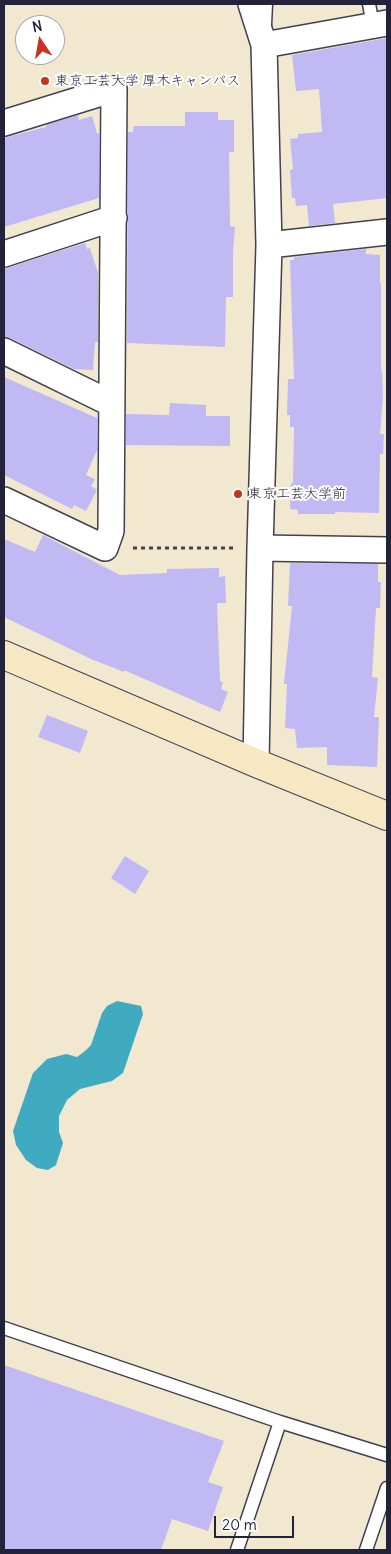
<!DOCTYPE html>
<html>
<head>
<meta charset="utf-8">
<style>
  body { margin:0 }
  #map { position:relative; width:391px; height:1554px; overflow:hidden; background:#f2e8cf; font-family:Delius,sans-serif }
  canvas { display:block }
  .frame { position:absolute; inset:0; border:5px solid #22223b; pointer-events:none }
  .north { position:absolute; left:15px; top:15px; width:50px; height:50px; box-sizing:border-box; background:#fff; border:1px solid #a7a7b1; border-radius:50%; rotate:348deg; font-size:14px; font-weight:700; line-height:20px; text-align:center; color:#22223b }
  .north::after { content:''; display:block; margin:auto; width:18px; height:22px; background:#c8321e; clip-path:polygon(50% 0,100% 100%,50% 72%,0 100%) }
  .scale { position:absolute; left:214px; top:1516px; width:80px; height:22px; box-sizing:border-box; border:2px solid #22223b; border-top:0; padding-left:6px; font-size:15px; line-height:18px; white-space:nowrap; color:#22223b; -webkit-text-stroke:4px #fff; paint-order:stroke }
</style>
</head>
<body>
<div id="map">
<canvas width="391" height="1554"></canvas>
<div class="frame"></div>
<div class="north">N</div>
<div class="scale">20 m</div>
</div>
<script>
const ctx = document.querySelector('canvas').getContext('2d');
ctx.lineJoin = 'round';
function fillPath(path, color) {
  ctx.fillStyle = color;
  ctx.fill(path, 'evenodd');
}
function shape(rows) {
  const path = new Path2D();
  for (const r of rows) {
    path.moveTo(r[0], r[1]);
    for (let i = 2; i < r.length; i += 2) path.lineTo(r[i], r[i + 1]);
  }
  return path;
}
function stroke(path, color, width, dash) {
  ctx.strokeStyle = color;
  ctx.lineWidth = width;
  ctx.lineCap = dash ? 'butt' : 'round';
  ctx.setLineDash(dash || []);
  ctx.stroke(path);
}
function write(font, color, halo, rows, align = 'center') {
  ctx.font = font + ' Delius,"Klee One",sans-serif';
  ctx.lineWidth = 4;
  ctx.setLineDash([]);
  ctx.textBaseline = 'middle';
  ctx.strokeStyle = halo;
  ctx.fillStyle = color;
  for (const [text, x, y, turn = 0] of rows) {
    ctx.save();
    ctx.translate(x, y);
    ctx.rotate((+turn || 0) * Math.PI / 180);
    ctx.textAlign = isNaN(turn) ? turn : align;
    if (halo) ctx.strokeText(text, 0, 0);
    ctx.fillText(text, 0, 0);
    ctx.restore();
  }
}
const water = shape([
  [117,1001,141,1006,143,1014,123,1073,112,1081,80,1089,67,1100,59,1116,59,1132,63,1143,56,1165,48,1170,37,1168,26,1160,16,1145,13,1131,33,1073,47,1059,66,1054,77,1057,85,1051,91,1045,102,1013,107,1006]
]);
const building = shape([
  [387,38,387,198,333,204,335,223,309,226,307,205,296,206,295,198,292,198,290,170,293,169,290,139,298,138,298,134,322,132,319,89,296,91,292,55],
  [185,112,218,112,218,120,234,120,234,152,229,152,230,226,235,227,233,252,233,297,226,297,225,347,127,343,128,132,133,132,134,126,185,126],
  [78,115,79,120,92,116,97,133,99,133,99,198,4,227,4,138,46,127,46,125],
  [85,243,87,249,90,248,98,273,98,342,95,342,93,370,74,369,10,338,4,337,4,269],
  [366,249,366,254,380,255,380,283,381,283,381,371,382,371,383,396,380,434,384,434,383,454,380,454,379,513,335,512,335,514,298,514,298,510,290,509,291,483,293,483,294,427,290,427,290,415,287,415,288,379,294,379,290,260,294,260,294,257],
  [4,377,97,418,97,450,86,475,95,479,91,486,97,490,86,511,74,505,72,509,4,475],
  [170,403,206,405,206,416,230,416,230,446,126,445,126,414,169,415],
  [43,535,120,575,167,573,167,569,219,568,219,577,225,576,226,603,217,603,220,681,223,682,221,689,228,692,220,712,124,670,124,672,91,659,4,617,4,539,35,552],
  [290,563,378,564,378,582,381,582,380,608,376,608,372,677,378,678,374,717,379,717,377,767,327,765,327,747,297,748,295,729,285,728,287,684,284,684,292,606,288,606],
  [47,715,88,731,80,753,38,737],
  [125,856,149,871,135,894,111,878],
  [4,1365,224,1441,208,1482,223,1487,208,1531,172,1519,161,1550,4,1550]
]);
const path = shape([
  [133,548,234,548]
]);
const lane = shape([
  [369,4,373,25],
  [265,25,266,4],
  [4,1328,280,1422,387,1455],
  [237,1550,280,1422],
  [366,1550,387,1488]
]);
const street = shape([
  [251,4,264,45,269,245,260,548,256,763],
  [264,45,387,23],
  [4,123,114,89,111,531,105,548,4,500],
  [269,245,387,232],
  [4,254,114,218],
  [4,351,112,404],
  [260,548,387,550]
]);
const secondary = shape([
  [4,655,256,763,387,816]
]);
const markers = [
  [45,81,5,"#c8321e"],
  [238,494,5,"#c8321e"]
];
const poiNames = [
  ["東京工芸大学 厚木キャンパス",55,81],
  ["東京工芸大学前",248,494]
];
fillPath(water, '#40aac0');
fillPath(building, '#c0b9f4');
stroke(lane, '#414051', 15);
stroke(street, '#414051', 28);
stroke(secondary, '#414051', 30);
stroke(path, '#414051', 3, [4, 4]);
stroke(lane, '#fff', 12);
stroke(street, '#fff', 25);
stroke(secondary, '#f7e8c3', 28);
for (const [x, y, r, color] of markers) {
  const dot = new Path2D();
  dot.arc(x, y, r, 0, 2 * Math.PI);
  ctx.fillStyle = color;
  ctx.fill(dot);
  stroke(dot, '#fff', 2);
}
write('14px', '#22223b', '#fff', poiNames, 'left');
</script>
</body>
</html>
